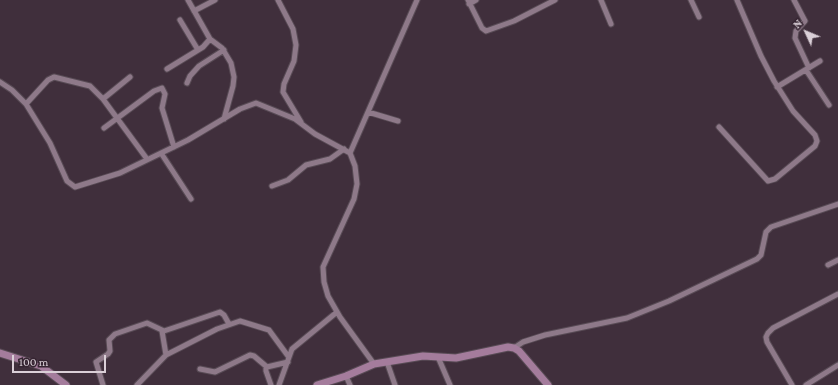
<!DOCTYPE html>
<html>
<head>
<meta charset="utf-8">
<style>
  body { margin:0 }
  #map { position:relative; width:838px; height:385px; overflow:hidden; background:#402f3c; font-family:"Crimson Pro",serif }
  canvas { display:block }
  .north { position:absolute; left:786px; top:12px; width:40px; height:40px; -webkit-text-stroke:3px #362532; paint-order:stroke; rotate:314deg; font-size:11px; font-weight:700; line-height:16px; text-align:center; color:#dacfd7 }
  .north::after { content:''; display:block; margin:auto; width:14px; height:18px; background:#dacfd7; clip-path:polygon(50% 0,100% 100%,50% 72%,0 100%) }
  .scale { position:absolute; left:12px; top:355px; width:94px; height:18px; box-sizing:border-box; border:2px solid #dacfd7; border-top:0; padding-left:5px; font-size:12px; line-height:14px; white-space:nowrap; color:#dacfd7; -webkit-text-stroke:3px #362532; paint-order:stroke }
</style>
</head>
<body>
<div id="map">
<canvas width="838" height="385"></canvas>
<div class="north">N</div>
<div class="scale">100 m</div>
</div>
<script>
const ctx = document.querySelector('canvas').getContext('2d');
ctx.lineJoin = 'round';
function shape(rows) {
  const path = new Path2D();
  for (const r of rows) {
    path.moveTo(r[0], r[1]);
    for (let i = 2; i < r.length; i += 2) path.lineTo(r[i], r[i + 1]);
  }
  return path;
}
function stroke(path, color, width, dash) {
  ctx.strokeStyle = color;
  ctx.lineWidth = width;
  ctx.lineCap = dash ? 'butt' : 'round';
  ctx.setLineDash(dash || []);
  ctx.stroke(path);
}
const street = shape([
  [188,0,210,39,222,48,231,63,234,77,233,86,224,119],
  [278,0,293,29,296,45,294,61,284,84,283,92,301,122],
  [468,0,482,28,486,31,514,21,555,0],
  [601,0,611,24],
  [691,0,699,17],
  [794,0,805,21,796,31,795,38,809,68],
  [469,4,476,0],
  [194,11,215,0],
  [180,20,198,50],
  [167,69,203,47,210,39],
  [806,70,829,105],
  [130,77,103,99,147,159],
  [0,82,12,90,26,104,50,143,67,181,75,187,120,173,188,140,240,109,256,103,295,119,315,134,350,153,355,166,357,184,354,199,323,267,324,282,328,296,340,317,374,364],
  [187,83,190,76,199,66,224,50],
  [777,87,820,61],
  [26,104,48,80,54,77,90,86,103,99],
  [368,112,398,121],
  [719,127,768,181,775,179,815,146,817,141,815,135,793,111,774,81,761,56,737,0],
  [104,128,154,91,162,88,165,94,162,108,174,147],
  [161,153,191,199],
  [350,153,417,0],
  [272,186,288,180,306,165,330,159,344,149],
  [828,265,838,260],
  [514,348,523,342,545,335,627,318,669,301,757,259,761,255,766,232,771,227,838,204],
  [166,355,217,329,240,321,269,330,288,356],
  [438,357,450,385],
  [387,362,395,385],
  [266,366,266,371,271,385],
  [200,369,215,372,250,355,254,356,267,367,288,362],
  [346,376,350,385],
  [103,385,96,362,108,354,110,351,109,340,115,334,147,323,164,331,220,312,224,315,229,324],
  [137,385,166,355,162,331],
  [279,385,292,349,337,312],
  [792,385,767,342,766,337,768,333,773,328,838,294],
  [806,385,838,365]
]);
const secondary = shape([
  [0,353,41,366,66,385],
  [317,385,346,376,374,364,423,356,456,358,508,347,514,348,519,351,548,385]
]);
stroke(street, '#584b55', 7);
stroke(secondary, '#584b55', 9);
stroke(street, '#8e7989', 5);
stroke(secondary, '#a47c9c', 7);
</script>
</body>
</html>
